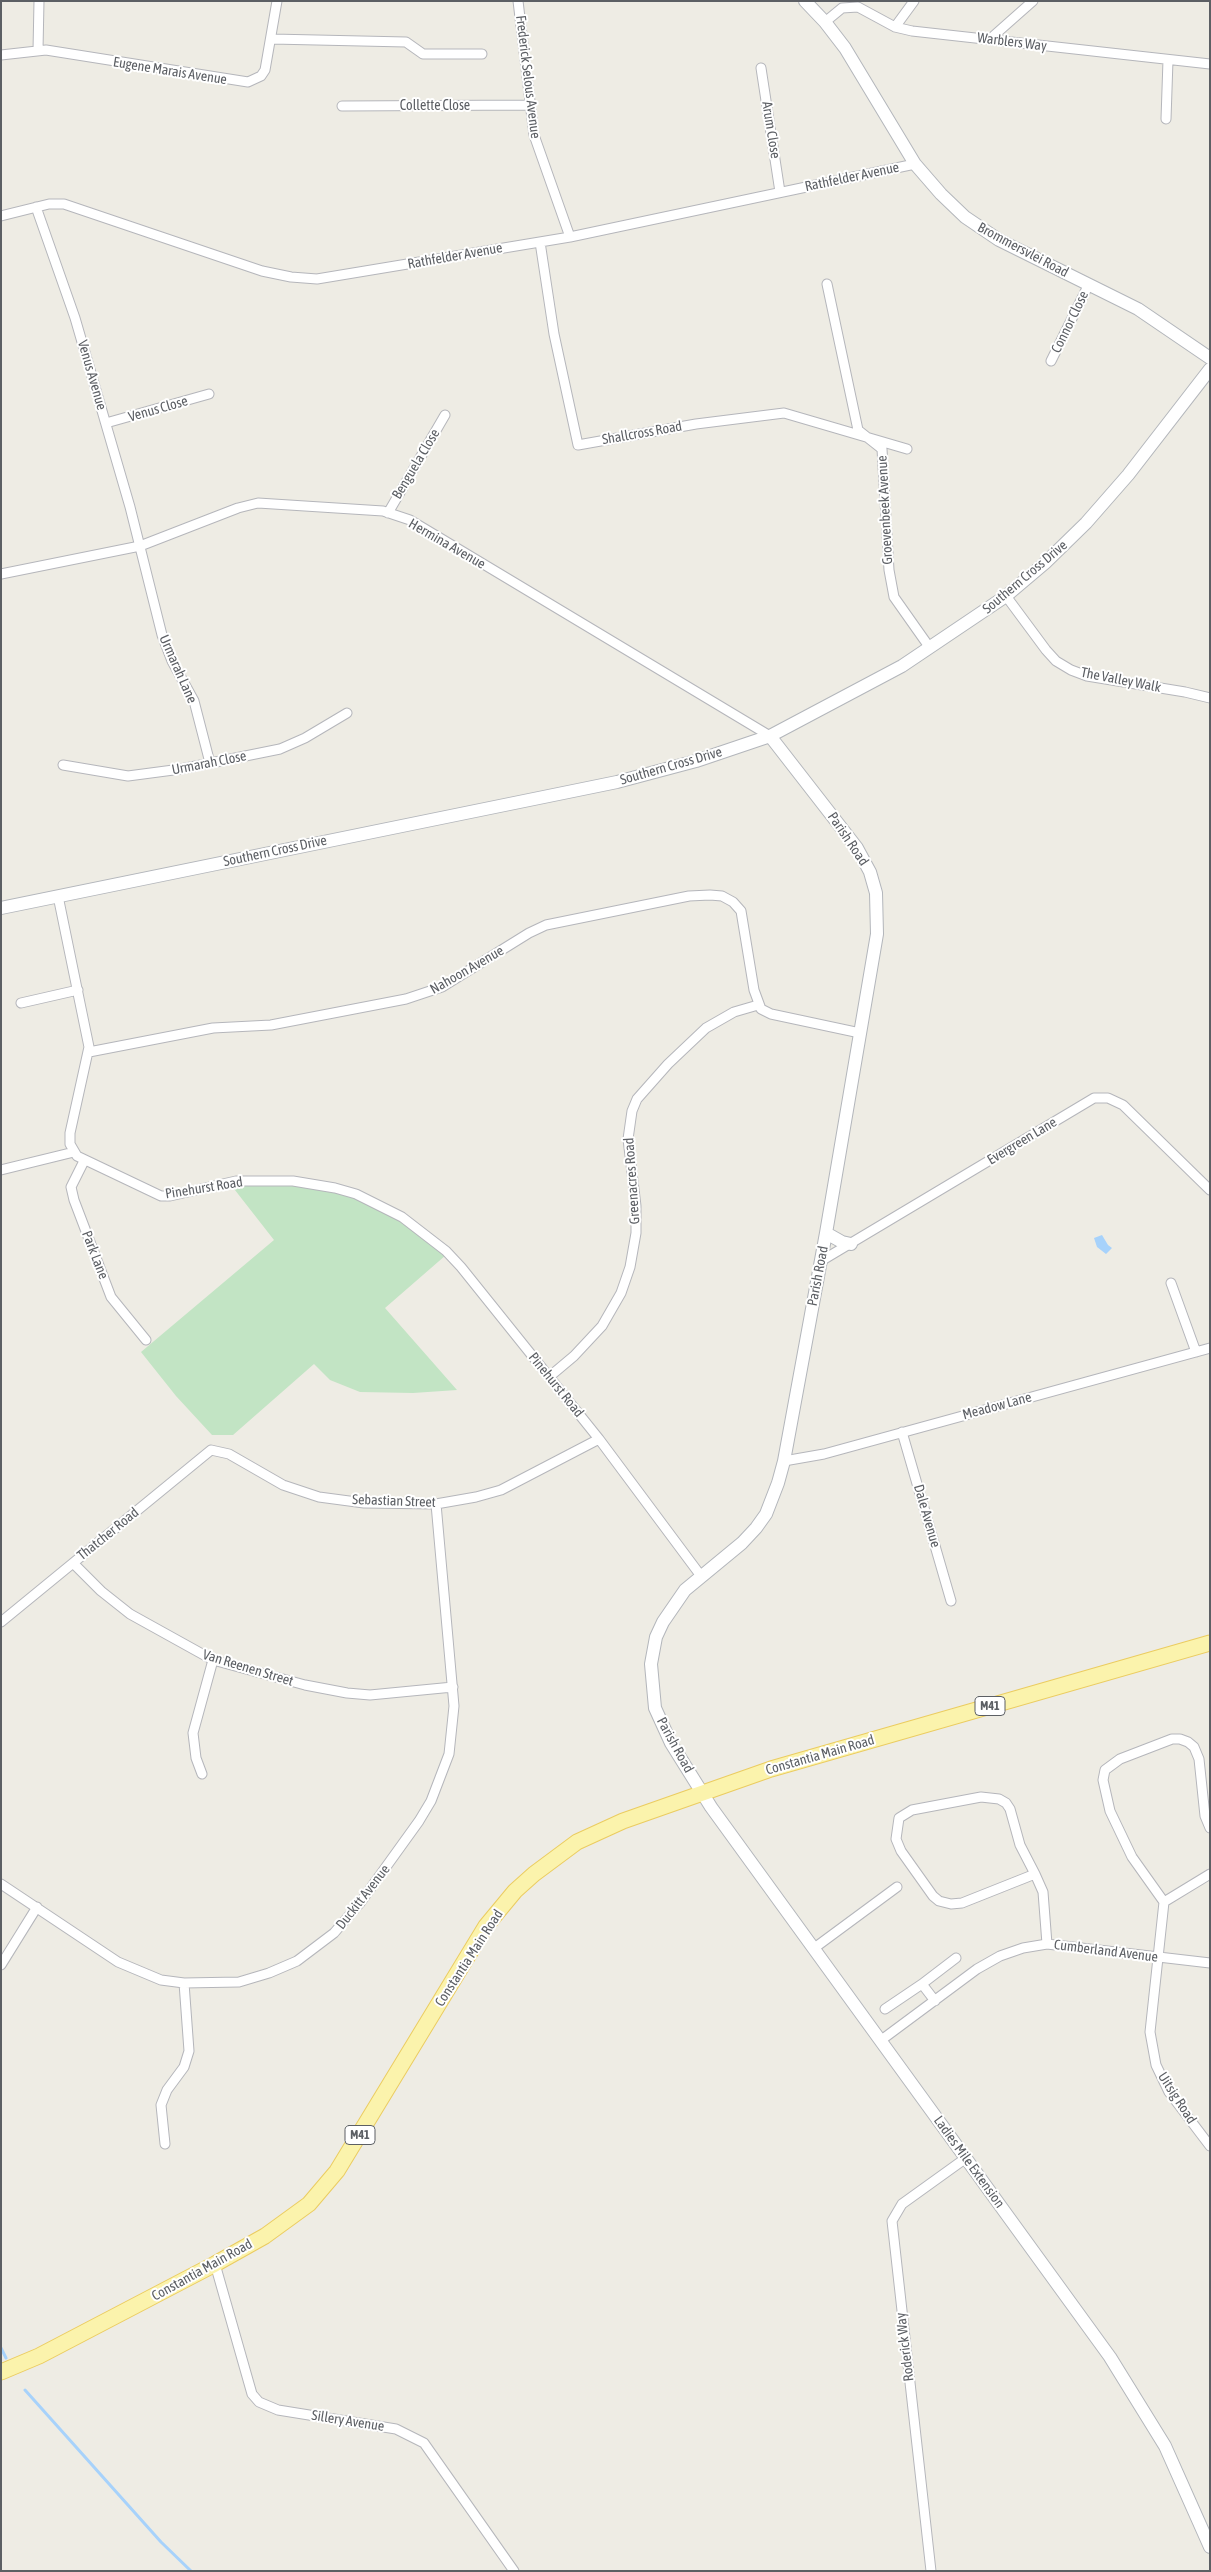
<!DOCTYPE html>
<html>
<head>
<meta charset="utf-8">
<style>
  body { margin:0 }
  #map { position:relative; width:1211px; height:2572px; overflow:hidden; background:#eeece4; font-family:"Asap Condensed",sans-serif }
  canvas { display:block }
  .frame { position:absolute; inset:0; border:2px solid #5c5f64; pointer-events:none }
</style>
</head>
<body>
<div id="map">
<canvas width="1211" height="2572"></canvas>
<div class="frame"></div>
</div>
<script>
const ctx = document.querySelector('canvas').getContext('2d');
ctx.lineJoin = 'round';
function fillPath(path, color) {
  ctx.fillStyle = color;
  ctx.fill(path, 'evenodd');
}
function shape(rows) {
  const path = new Path2D();
  for (const r of rows) {
    path.moveTo(r[0], r[1]);
    for (let i = 2; i < r.length; i += 2) path.lineTo(r[i], r[i + 1]);
  }
  return path;
}
function stroke(path, color, width, dash) {
  ctx.strokeStyle = color;
  ctx.lineWidth = width;
  ctx.lineCap = dash ? 'butt' : 'round';
  ctx.setLineDash(dash || []);
  ctx.stroke(path);
}
function write(font, color, halo, rows, align = 'center') {
  ctx.font = font + ' "Asap Condensed",sans-serif';
  ctx.lineWidth = 4;
  ctx.setLineDash([]);
  ctx.textBaseline = 'middle';
  ctx.strokeStyle = halo;
  ctx.fillStyle = color;
  for (const [text, x, y, turn = 0] of rows) {
    ctx.save();
    ctx.translate(x, y);
    ctx.rotate((+turn || 0) * Math.PI / 180);
    ctx.textAlign = isNaN(turn) ? turn : align;
    if (halo) ctx.strokeText(text, 0, 0);
    ctx.fillText(text, 0, 0);
    ctx.restore();
  }
}
const green = shape([
  [292,1184,332,1191,354,1198,400,1220,446,1255,385,1308,457,1390,413,1393,360,1392,330,1380,314,1364,233,1435,212,1435,176,1396,141,1352,274,1240,231,1185]
]);
const water = shape([
  [1102,1235,1108,1245,1112,1248,1106,1254,1097,1247,1094,1238]
]);
const stream = shape([
  [1,2348,6,2358],
  [25,2390,161,2542,191,2571]
]);
const street = shape([
  [518,1,534,135,570,237],
  [825,22,842,8,858,7,895,27,912,31,1210,64],
  [895,27,914,1],
  [272,39,406,42,423,54,482,54],
  [990,39,1033,1],
  [38,50,39,1],
  [1,55,46,50,248,82,261,76,265,70,277,1],
  [761,68,780,192],
  [342,106,529,105],
  [1166,119,1168,60],
  [36,207,75,318,130,507,162,635,172,661,194,701,210,763],
  [1,216,49,204,64,204,262,271,291,277,317,279,570,237,915,164],
  [540,242,554,334,578,445,696,424,784,413,907,449],
  [827,284,858,430,882,449,889,570,894,597,930,648],
  [1051,361,1089,284],
  [106,423,209,394],
  [388,513,445,415],
  [1,574,140,546,238,508,258,503,383,511,410,520,770,736],
  [1006,596,1046,650,1056,661,1071,670,1087,676,1185,692,1210,698],
  [63,765,128,776,181,769,280,749,305,738,347,713],
  [58,896,89,1047,70,1133,70,1144,77,1156,161,1196,170,1196,236,1181,293,1181,335,1188,356,1194,402,1217,446,1251,461,1267,599,1439,701,1576],
  [21,1003,78,990],
  [89,1052,213,1028,271,1025,406,999,442,987,529,933,546,925,689,896,710,895,722,896,733,902,741,911,754,990,761,1009,771,1014,860,1033],
  [84,1161,71,1187,74,1200,111,1297,146,1340],
  [1,1170,74,1152],
  [821,1261,1094,1098,1108,1098,1123,1105,1210,1190],
  [1171,1283,1196,1352],
  [549,1377,574,1356,602,1326,621,1293,630,1267,636,1233,636,1206,628,1139,632,1111,637,1099,668,1064,706,1028,734,1012,758,1005],
  [902,1432,951,1601],
  [784,1461,824,1454,1210,1348],
  [73,1563,101,1591,130,1614,213,1660,305,1685,347,1693,370,1695,453,1687],
  [1,1622,211,1450,229,1454,283,1485,319,1497,364,1503,436,1504,476,1497,501,1490,599,1439],
  [202,1774,196,1758,193,1733,213,1660],
  [1210,1828,1205,1816,1199,1759,1194,1747,1188,1742,1180,1739,1172,1739,1120,1759,1105,1770,1103,1780,1110,1811,1132,1857,1164,1902,1150,2032,1156,2065,1169,2092,1210,2146],
  [1035,1874,962,1903,951,1904,939,1901,933,1896,901,1851,896,1839,899,1818,912,1810,981,1797,999,1799,1006,1803,1010,1809,1020,1845,1035,1874,1043,1892,1047,1944],
  [1,1884,118,1962,161,1980,184,1983,239,1982,269,1973,297,1961,334,1933,360,1903,419,1821,431,1801,449,1754,454,1706,436,1504],
  [1164,1902,1210,1874],
  [813,1949,897,1887],
  [1,1965,37,1907],
  [935,2001,922,1984,956,1958],
  [885,2009,922,1984],
  [880,2041,977,1969,1000,1956,1023,1948,1047,1944,1210,1963],
  [165,2144,161,2105,167,2090,184,2067,189,2051,184,1983],
  [215,2264,252,2394,259,2402,278,2410,396,2429,424,2443,514,2571],
  [931,2571,892,2221,902,2204,966,2158]
]);
const secondary = shape([
  [805,1,825,22,845,48,915,164,941,194,965,217,999,240,1138,309,1210,358],
  [770,736,857,848,870,872,876,893,877,934,826,1233,784,1461,778,1483,766,1514,756,1528,742,1543,685,1590,663,1622,656,1637,651,1664,655,1708,671,1743,711,1807,1110,2357,1165,2446,1210,2547],
  [1,908,617,782,696,761,770,736,902,666,1006,596,1045,563,1086,523,1128,475,1210,369],
  [826,1233,842,1242,851,1244]
]);
const primary = shape([
  [1,2372,39,2356,215,2264,265,2236,309,2204,337,2171,486,1926,515,1891,534,1874,577,1842,623,1821,771,1769,1210,1643]
]);
const shields = [
  [990,1706,30],
  [360,2135,30]
];
const shieldNames = [
  ["M41",990,1706],
  ["M41",360,2135]
];
const streetNames = [
  ["Warblers Way",1012,42,7],
  ["Eugene Marais Avenue",170,71,9],
  ["Frederick Selous Avenue",528,77,83],
  ["Collette Close",435,106],
  ["Arum Close",771,130,81],
  ["Rathfelder Avenue",852,177,-12],
  ["Brommersvlei Road",1023,250,28],
  ["Rathfelder Avenue",455,256,-10],
  ["Connor Close",1070,322,-64],
  ["Venus Avenue",92,375,74],
  ["Venus Close",158,409,-16],
  ["Shallcross Road",642,433,-10],
  ["Benguela Close",416,464,-59],
  ["Groevenbeek Avenue",885,510,-93],
  ["Hermina Avenue",447,544,30],
  ["Southern Cross Drive",1025,577,-40],
  ["Urmarah Lane",178,669,66],
  ["The Valley Walk",1121,680,11],
  ["Urmarah Close",209,763,-11],
  ["Southern Cross Drive",671,766,-16],
  ["Parish Road",848,839,56],
  ["Southern Cross Drive",275,851,-12],
  ["Nahoon Avenue",467,970,-30],
  ["Evergreen Lane",1022,1141,-31],
  ["Greenacres Road",632,1181,-94],
  ["Pinehurst Road",204,1188,-9],
  ["Park Lane",95,1255,69],
  ["Parish Road",818,1276,-79],
  ["Pinehurst Road",556,1385,51],
  ["Meadow Lane",997,1406,-15],
  ["Sebastian Street",394,1501,2],
  ["Dale Avenue",927,1516,74],
  ["Thatcher Road",108,1534,-39],
  ["Van Reenen Street",248,1668,17],
  ["Parish Road",675,1745,61],
  ["Constantia Main Road",820,1755,-16],
  ["Duckitt Avenue",363,1897,-52],
  ["Cumberland Avenue",1106,1951,7],
  ["Constantia Main Road",469,1958,-57],
  ["Uitsig Road",1177,2098,57],
  ["Ladies Mile Extension",969,2162,54],
  ["Constantia Main Road",202,2270,-29],
  ["Roderick Way",905,2347,-97],
  ["Sillery Avenue",348,2421,9]
];
fillPath(green, '#c2e4c4');
fillPath(water, '#a7d2fb');
stroke(stream, '#a7d2fb', 3);
stroke(street, '#b5b6bb', 11);
stroke(secondary, '#b3b6bb', 14);
stroke(primary, '#ebcc60', 17);
stroke(street, '#fff', 9);
stroke(secondary, '#fff', 12);
stroke(primary, '#fbf3ac', 15);
for (const [x, y, w] of shields) {
  const box = new Path2D();
  box.roundRect(x - w / 2, y - 9.5, w, 19, 4);
  ctx.fillStyle = '#fff';
  ctx.fill(box);
  stroke(box, '#5c5f64', 1);
}
write('bold 12px', '#5c5f64', null, shieldNames);
write('14px', '#5c5f64', '#fff', streetNames);
</script>
</body>
</html>
